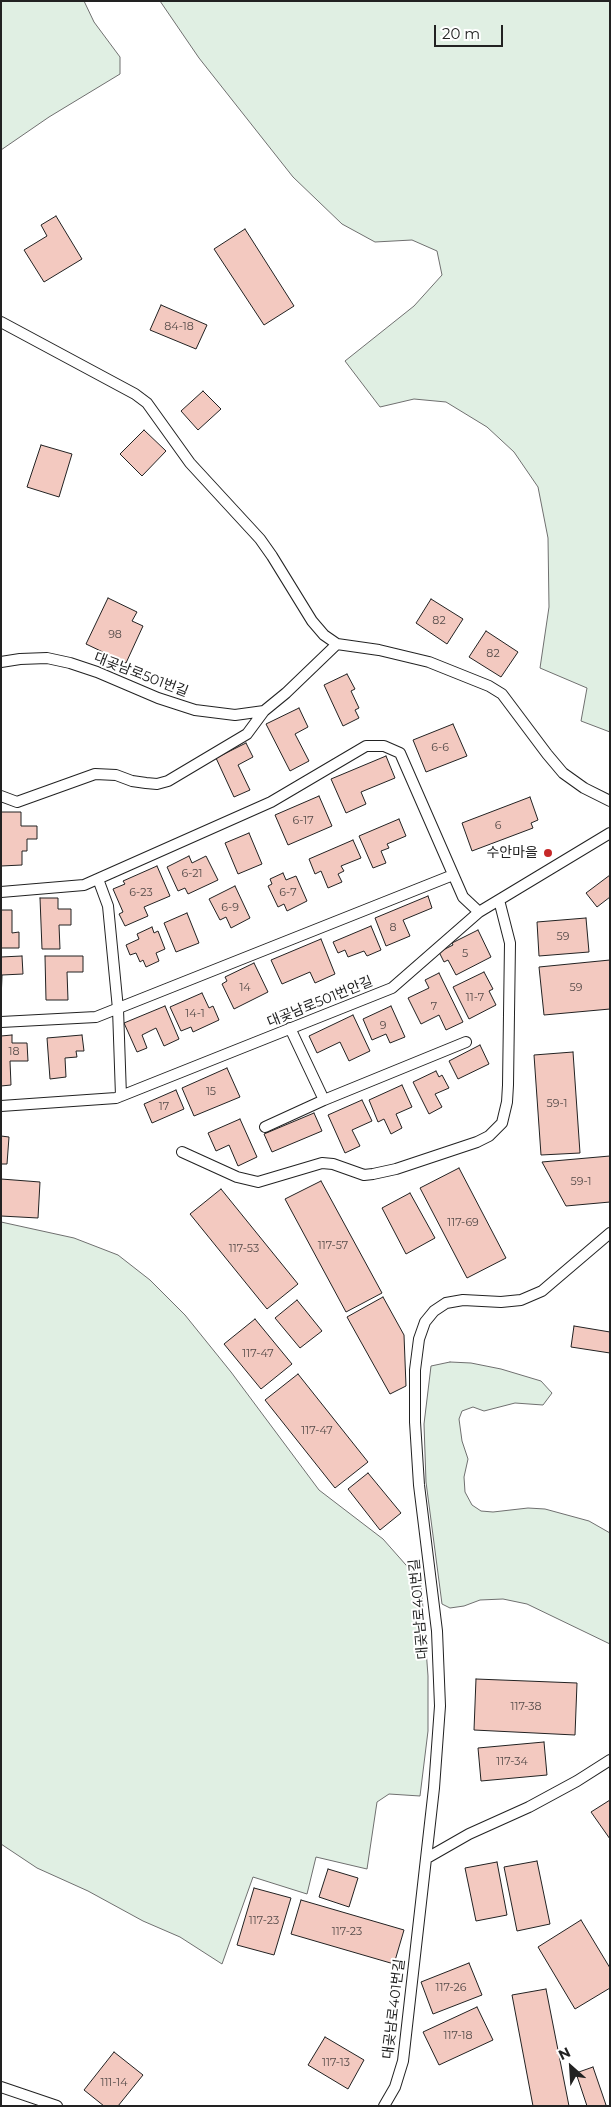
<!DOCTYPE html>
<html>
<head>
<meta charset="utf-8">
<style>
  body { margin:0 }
  #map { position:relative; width:611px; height:2107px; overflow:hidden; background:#fff; font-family:Montserrat,sans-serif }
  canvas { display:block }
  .frame { position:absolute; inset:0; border:2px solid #222; pointer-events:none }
  .north { position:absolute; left:546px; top:2042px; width:50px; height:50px; -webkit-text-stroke:4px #fff; paint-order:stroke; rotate:334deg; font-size:14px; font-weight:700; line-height:20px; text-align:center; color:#222 }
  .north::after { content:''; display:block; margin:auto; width:18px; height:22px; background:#222; clip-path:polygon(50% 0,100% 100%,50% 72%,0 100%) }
  .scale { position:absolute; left:434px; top:25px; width:69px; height:22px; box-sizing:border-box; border:2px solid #222; border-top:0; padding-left:6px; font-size:15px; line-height:18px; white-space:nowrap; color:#222; -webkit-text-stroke:4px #fff; paint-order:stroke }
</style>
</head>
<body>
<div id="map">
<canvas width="611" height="2107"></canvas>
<div class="frame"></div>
<div class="north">N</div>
<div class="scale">20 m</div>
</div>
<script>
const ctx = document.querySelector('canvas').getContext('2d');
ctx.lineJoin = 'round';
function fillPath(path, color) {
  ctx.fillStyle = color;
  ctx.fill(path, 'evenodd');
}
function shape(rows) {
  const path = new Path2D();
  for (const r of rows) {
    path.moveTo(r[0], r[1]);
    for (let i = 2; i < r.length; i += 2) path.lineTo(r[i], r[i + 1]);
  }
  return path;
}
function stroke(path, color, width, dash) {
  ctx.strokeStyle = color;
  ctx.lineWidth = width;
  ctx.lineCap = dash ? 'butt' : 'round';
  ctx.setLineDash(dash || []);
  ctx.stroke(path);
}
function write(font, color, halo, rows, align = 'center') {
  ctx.font = font + ' Montserrat,"Noto Sans KR",sans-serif';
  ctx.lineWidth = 4;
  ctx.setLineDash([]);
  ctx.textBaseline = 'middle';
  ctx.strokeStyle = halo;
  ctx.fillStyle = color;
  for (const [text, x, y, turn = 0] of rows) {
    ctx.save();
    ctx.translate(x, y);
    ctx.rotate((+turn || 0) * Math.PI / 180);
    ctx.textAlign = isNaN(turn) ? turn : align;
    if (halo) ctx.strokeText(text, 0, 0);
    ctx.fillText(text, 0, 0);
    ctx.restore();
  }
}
const green = shape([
  [1,1,84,1,94,22,120,57,120,74,49,117,1,150,1,1],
  [160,1,610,1,610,732,581,721,587,688,540,668,549,607,548,538,538,487,514,452,487,427,446,402,414,399,380,407,345,361,414,306,442,275,437,251,412,240,375,242,342,224,293,177,199,58,160,1],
  [1,1222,74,1238,118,1255,150,1280,185,1315,231,1372,319,1490,383,1539,421,1582,428,1676,428,1731,420,1796,389,1794,377,1802,367,1869,316,1857,307,1894,253,1877,222,1964,180,1937,143,1921,88,1891,37,1868,1,1844,1,1222],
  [450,1362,471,1363,501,1369,541,1381,552,1393,543,1405,515,1403,484,1411,473,1407,462,1411,459,1419,462,1441,468,1459,464,1477,465,1492,472,1505,481,1511,493,1512,528,1508,545,1509,589,1521,610,1533,610,1644,527,1604,503,1599,480,1600,464,1606,450,1608,442,1604,426,1482,424,1424,431,1366,450,1362]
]);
const building = shape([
  [56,216,82,259,44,282,24,250,47,236,41,225,56,216],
  [245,229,294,306,264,325,214,249,245,229],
  [161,305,207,325,196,349,150,330,161,305],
  [203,391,221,409,198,430,181,411,203,391],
  [144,430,166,451,142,476,120,454,144,430],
  [41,445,72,454,59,497,27,487,41,445],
  [108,598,137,612,132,621,143,626,126,663,86,644,108,598],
  [431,599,463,619,447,644,416,623,431,599],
  [486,631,518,652,501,677,469,657,486,631],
  [347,674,355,689,351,691,359,708,355,710,359,718,343,726,324,685,347,674],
  [299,708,308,727,295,734,309,761,290,771,266,724,299,708],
  [453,724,467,756,426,772,413,740,453,724],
  [246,743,253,757,238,765,250,790,234,797,216,758,246,743],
  [386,756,395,778,361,792,366,804,346,813,331,779,386,756],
  [319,796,332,826,288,845,275,815,319,796],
  [530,797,538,820,531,823,533,828,472,851,462,823,530,797],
  [1,812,21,812,21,826,37,826,37,839,27,839,27,851,22,851,22,865,1,866,1,812],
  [399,819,406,836,387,844,389,848,381,851,386,863,373,868,359,836,399,819],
  [249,833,262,864,238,874,225,843,249,833],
  [353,840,361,858,341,866,344,871,338,874,342,882,328,888,321,871,315,874,309,859,353,840],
  [189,856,192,863,206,856,218,880,188,894,185,888,178,891,167,867,189,856],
  [157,866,170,896,144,907,148,916,125,926,119,914,123,912,113,889,125,884,123,881,157,866],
  [283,873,286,880,296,876,307,901,287,911,284,904,278,907,268,886,272,884,270,879,283,873],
  [610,875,610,897,597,907,586,893,610,875],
  [235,886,250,918,231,928,226,917,220,920,209,899,235,886],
  [428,896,432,908,403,920,410,936,386,946,375,918,428,896],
  [40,898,58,898,58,909,71,909,71,925,59,925,60,949,42,949,40,898],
  [1,910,12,910,12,933,19,932,19,948,1,948,1,910],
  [187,913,199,943,176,952,164,923,187,913],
  [586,918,589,952,539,956,537,922,586,918],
  [371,926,381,950,367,956,364,951,348,957,345,950,338,953,333,942,371,926],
  [152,927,154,933,158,931,165,949,156,953,159,961,146,967,143,960,140,962,136,953,130,955,126,945,139,939,137,934,152,927],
  [478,930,491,957,456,975,448,960,444,962,439,952,453,945,452,943,478,930],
  [321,939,335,974,315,983,310,972,282,984,271,960,321,939],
  [22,956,23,974,2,975,1,1001,1,957,22,956],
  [45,956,83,956,83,972,67,972,68,1000,46,1000,45,956],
  [610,960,610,1009,544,1015,539,967,610,960],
  [254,963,268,992,234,1009,222,984,227,981,225,977,254,963],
  [484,972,493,989,489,991,496,1005,469,1019,453,987,484,972],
  [439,973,463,1022,446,1030,439,1015,421,1024,408,998,429,988,425,980,439,973],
  [202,993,209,1008,213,1006,219,1020,193,1032,191,1027,181,1031,170,1007,202,993],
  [165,1006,179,1039,164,1046,156,1028,142,1035,147,1048,137,1052,124,1023,165,1006],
  [391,1006,405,1037,390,1043,386,1034,372,1040,363,1019,391,1006],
  [353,1015,370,1051,349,1061,340,1042,317,1053,309,1036,353,1015],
  [12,1035,12,1043,27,1043,28,1061,10,1061,11,1085,1,1086,1,1036,12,1035],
  [82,1035,84,1051,76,1051,77,1057,65,1058,66,1077,50,1079,47,1038,82,1035],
  [480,1045,489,1064,458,1079,449,1061,480,1045],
  [573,1052,580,1153,541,1155,534,1055,573,1052],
  [227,1068,240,1097,194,1116,182,1088,227,1068],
  [436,1071,439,1077,442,1075,449,1088,435,1094,442,1107,429,1114,413,1082,436,1071],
  [402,1085,412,1107,396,1114,402,1128,391,1134,384,1119,378,1122,369,1100,402,1085],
  [176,1090,184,1109,152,1123,144,1104,176,1090],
  [362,1100,372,1121,352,1130,360,1146,345,1153,328,1115,362,1100],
  [314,1113,322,1131,272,1152,264,1134,314,1113],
  [240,1119,257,1157,238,1166,229,1145,216,1151,208,1133,240,1119],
  [1,1136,9,1137,7,1164,1,1164,1,1136],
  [610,1156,610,1202,566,1206,542,1162,610,1156],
  [459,1168,506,1258,467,1278,420,1188,459,1168],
  [1,1179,40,1182,38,1218,1,1216,1,1179],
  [321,1181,382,1293,346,1312,285,1199,321,1181],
  [221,1189,298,1284,267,1309,190,1214,221,1189],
  [410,1193,435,1238,406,1254,382,1208,410,1193],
  [383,1297,404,1335,406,1386,390,1394,347,1317,383,1297],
  [297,1300,322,1331,300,1348,275,1318,297,1300],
  [255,1319,292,1364,261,1389,224,1344,255,1319],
  [574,1326,610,1332,610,1353,571,1347,574,1326],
  [298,1374,368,1462,335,1488,265,1400,298,1374],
  [368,1473,401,1513,380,1530,348,1489,368,1473],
  [476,1679,577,1683,575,1735,474,1730,476,1679],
  [544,1742,547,1775,481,1781,478,1748,544,1742],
  [610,1800,610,1839,591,1812,610,1800],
  [537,1861,550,1924,517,1931,504,1867,537,1861],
  [497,1862,507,1915,476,1921,465,1868,497,1862],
  [328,1869,358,1878,349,1907,319,1897,328,1869],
  [254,1888,291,1898,274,1955,237,1945,254,1888],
  [301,1900,404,1930,394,1964,291,1934,301,1900],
  [581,1920,610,1968,610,1988,575,2009,538,1947,581,1920],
  [469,1963,482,1995,433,2014,421,1982,469,1963],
  [546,1989,569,2106,533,2106,512,1995,546,1989],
  [477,2007,493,2040,439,2065,423,2032,477,2007],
  [325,2037,364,2060,348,2089,308,2065,325,2037],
  [114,2052,143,2075,118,2106,104,2106,84,2090,114,2052],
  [593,2067,606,2105,603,2106,587,2106,576,2073,593,2067]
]);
const service = shape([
  [1,322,135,394,147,403,190,463,260,539,272,556,312,621,324,635,337,644],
  [1,662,20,659,47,658,70,663,97,672,158,698,195,710,235,715,264,711,286,693,337,644,379,650,429,662,489,686,502,694,547,754,563,773,584,788,610,801],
  [1,796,17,802,95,774,116,775,132,781,146,783,157,784,168,781,247,734,264,711],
  [98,879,108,906,118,1009,121,1096],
  [1,892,84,885,271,802,366,746,384,746,400,753,463,897,479,912],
  [1,1022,96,1017,453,875],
  [290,1028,324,1100,466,1042],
  [1,1106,116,1098,392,988,479,912,610,833],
  [265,1127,324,1100],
  [182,1152,237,1177,258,1182,322,1163,333,1164,364,1175,373,1174,396,1169,477,1142,489,1136,502,1123,507,1102,508,1085,510,943,499,900],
  [427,1858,469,1834,529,1807,577,1781,610,1760],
  [1,2087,57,2106],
  [384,2106,395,2087,403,2061,434,1788,440,1706,437,1631,419,1485,415,1422,415,1370,419,1339,425,1322,434,1311,446,1303,463,1300,501,1302,521,1300,542,1291,610,1233]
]);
const markers = [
  [548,853,5,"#c62828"]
];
const numberNames = [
  ["84-18",179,327],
  ["82",439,621],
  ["98",115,635],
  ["82",493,654],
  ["6-6",440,748],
  ["6-17",303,821],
  ["6",498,826],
  ["6-21",192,874],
  ["6-23",141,893],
  ["6-7",288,893],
  ["6-9",230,908],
  ["8",393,928],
  ["59",563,937],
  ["5",465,954],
  ["14",245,988],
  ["59",576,988],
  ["11-7",475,998],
  ["7",434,1007],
  ["14-1",195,1014],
  ["9",383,1026],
  ["18",14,1052],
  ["15",211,1092],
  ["59-1",557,1104],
  ["17",164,1107],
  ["59-1",581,1182],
  ["117-69",463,1223],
  ["117-57",333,1246],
  ["117-53",244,1249],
  ["117-47",258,1354],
  ["117-47",317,1431],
  ["117-38",526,1707],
  ["117-34",512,1762],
  ["117-23",264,1921],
  ["117-23",347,1932],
  ["117-26",451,1988],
  ["117-18",458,2036],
  ["117-13",336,2063],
  ["111-14",114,2083]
];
const streetNames = [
  ["대곶남로501번길",141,675,21],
  ["대곶남로501번안길",320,1002,-22],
  ["대곶남로401번길",419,1609,-95],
  ["대곶남로401번길",394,2009,-83]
];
const poiNames = [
  ["수안마을",538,853]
];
fillPath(green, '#e0efe3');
stroke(green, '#6f6f6f', 1);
fillPath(building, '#f3c9c0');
stroke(building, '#222', 1);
stroke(service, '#222', 12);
stroke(service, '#fff', 10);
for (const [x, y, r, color] of markers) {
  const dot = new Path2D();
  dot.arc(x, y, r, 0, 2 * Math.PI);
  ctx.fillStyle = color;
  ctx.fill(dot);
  stroke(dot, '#fff', 2);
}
write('11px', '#564c4a', null, numberNames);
write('14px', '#222', '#fff', streetNames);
write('14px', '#222', '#fff', poiNames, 'right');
</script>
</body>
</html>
